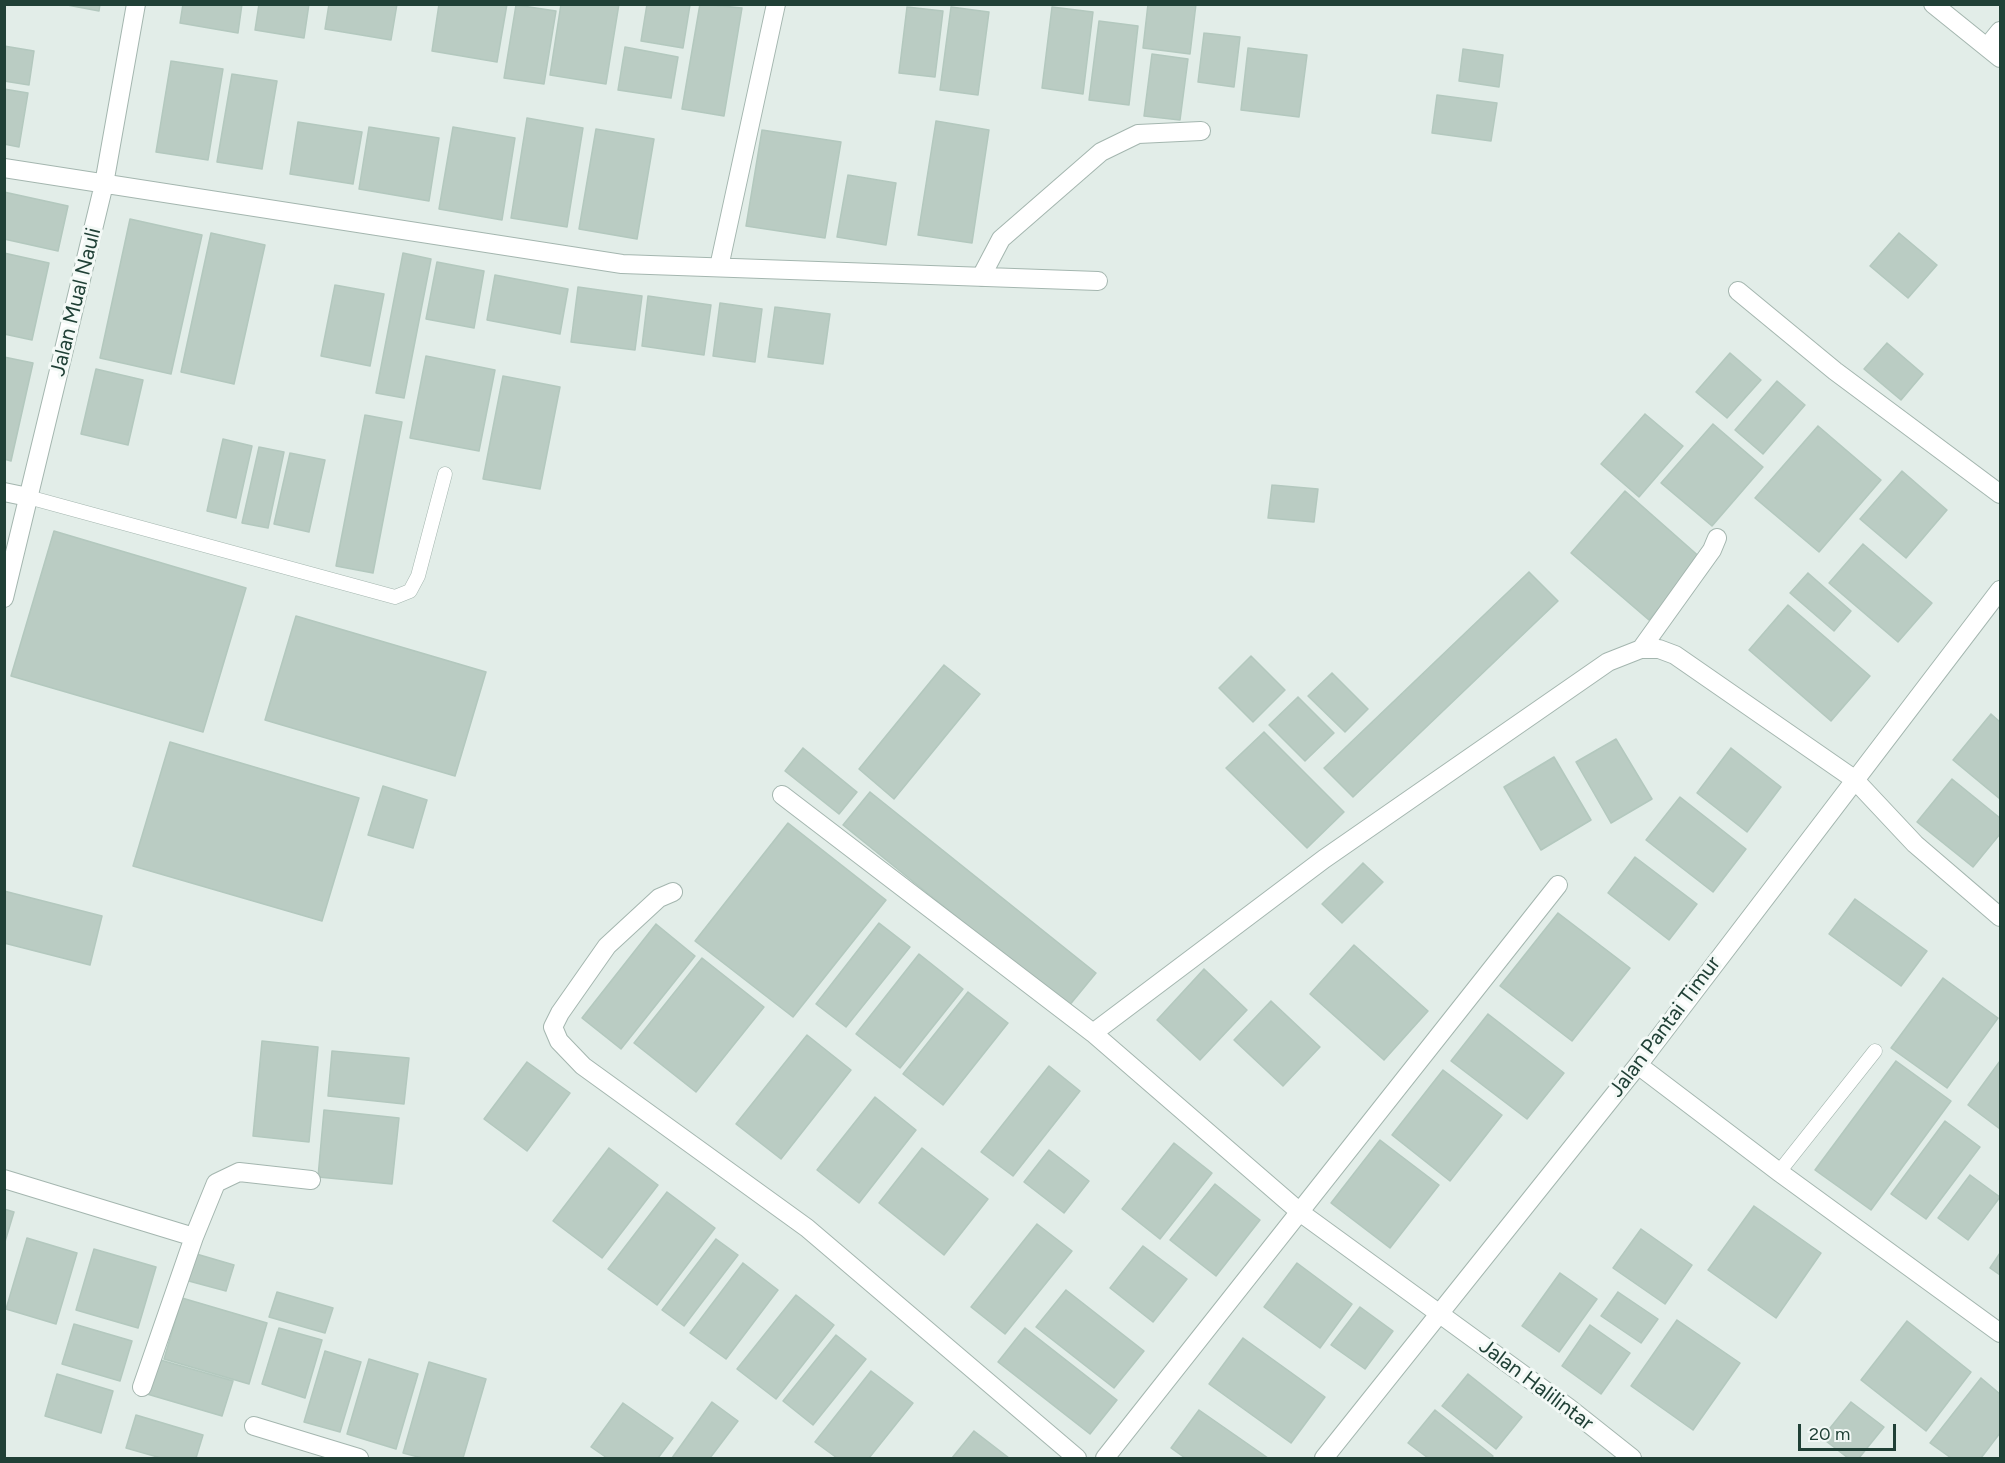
<!DOCTYPE html>
<html>
<head>
<meta charset="utf-8">
<style>
  body { margin:0 }
  #map { position:relative; width:2005px; height:1463px; overflow:hidden; background:#e2ede8; font-family:Figtree,sans-serif }
  canvas { display:block }
  .frame { position:absolute; inset:0; border:6px solid #204036; pointer-events:none }
  .scale { position:absolute; left:1798px; top:1424px; width:98px; height:27px; box-sizing:border-box; border:3px solid #204036; border-top:0; padding-left:8px; font-size:18px; line-height:21px; white-space:nowrap; color:#204036; -webkit-text-stroke:4px #f3f9f6; paint-order:stroke }
</style>
</head>
<body>
<div id="map">
<canvas width="2005" height="1463"></canvas>
<div class="frame"></div>
<div class="scale">20 m</div>
</div>
<script>
const ctx = document.querySelector('canvas').getContext('2d');
ctx.lineJoin = 'round';
function fillPath(path, color) {
  ctx.fillStyle = color;
  ctx.fill(path, 'evenodd');
}
function shape(rows) {
  const path = new Path2D();
  for (const r of rows) {
    path.moveTo(r[0], r[1]);
    for (let i = 2; i < r.length; i += 2) path.lineTo(r[i], r[i + 1]);
  }
  return path;
}
function stroke(path, color, width, dash) {
  ctx.strokeStyle = color;
  ctx.lineWidth = width;
  ctx.lineCap = dash ? 'butt' : 'round';
  ctx.setLineDash(dash || []);
  ctx.stroke(path);
}
function write(font, color, halo, rows, align = 'center') {
  ctx.font = font + ' Figtree,sans-serif';
  ctx.lineWidth = 6;
  ctx.setLineDash([]);
  ctx.textBaseline = 'middle';
  ctx.strokeStyle = halo;
  ctx.fillStyle = color;
  for (const [text, x, y, turn = 0] of rows) {
    ctx.save();
    ctx.translate(x, y);
    ctx.rotate((+turn || 0) * Math.PI / 180);
    ctx.textAlign = isNaN(turn) ? turn : align;
    if (halo) ctx.strokeText(text, 0, 0);
    ctx.fillText(text, 0, 0);
    ctx.restore();
  }
}
const building = shape([
  [62,4,100,4,99,11,62,4],
  [183,4,242,4,238,33,180,23,183,4],
  [259,4,309,4,304,38,255,30,259,4],
  [329,4,397,4,391,40,325,29,329,4],
  [439,4,507,4,497,62,432,51,439,4],
  [561,4,619,4,606,84,550,75,561,4],
  [647,4,690,5,683,48,641,41,647,4],
  [700,4,742,8,724,116,682,109,700,4],
  [1148,4,1196,4,1190,54,1143,48,1148,4],
  [516,5,556,11,544,84,504,78,516,5],
  [907,7,943,11,935,77,899,73,907,7],
  [951,7,989,12,978,95,940,90,951,7],
  [1052,7,1093,12,1083,94,1042,88,1052,7],
  [1099,21,1138,26,1129,105,1089,100,1099,21],
  [1204,33,1240,37,1234,87,1198,82,1204,33],
  [4,46,34,51,29,85,4,81,4,46],
  [625,47,678,57,671,98,618,90,625,47],
  [1248,48,1307,55,1299,117,1241,110,1248,48],
  [1463,49,1503,55,1499,87,1459,81,1463,49],
  [1152,54,1188,59,1180,120,1144,116,1152,54],
  [171,61,223,69,208,160,156,152,171,61],
  [232,74,277,81,262,169,217,162,232,74],
  [4,89,28,93,19,147,4,144,4,89],
  [1437,95,1497,103,1491,141,1432,133,1437,95],
  [527,118,583,128,567,227,511,218,527,118],
  [936,121,989,130,972,243,918,235,936,121],
  [298,122,362,132,353,184,290,174,298,122],
  [369,127,439,138,429,201,359,189,369,127],
  [453,127,515,138,502,220,439,209,453,127],
  [596,129,654,139,637,239,579,229,596,129],
  [762,130,841,142,825,238,746,226,762,130],
  [848,175,896,183,886,245,837,237,848,175],
  [4,192,68,206,58,251,4,239,4,192],
  [130,219,202,235,171,374,100,358,130,219],
  [211,233,265,245,234,384,181,372,211,233],
  [1899,233,1937,265,1908,298,1870,266,1899,233],
  [4,253,49,263,32,340,4,334,4,253],
  [403,253,431,259,404,398,376,393,403,253],
  [437,262,484,271,474,328,426,319,437,262],
  [495,275,568,289,560,334,487,320,495,275],
  [335,285,384,294,370,366,321,356,335,285],
  [578,287,642,296,635,350,571,342,578,287],
  [648,296,711,305,704,355,642,346,648,296],
  [720,303,762,309,755,362,713,356,720,303],
  [775,307,830,314,823,364,768,357,775,307],
  [1887,343,1923,374,1901,400,1864,369,1887,343],
  [1730,353,1761,380,1727,418,1696,392,1730,353],
  [426,356,495,370,479,451,410,438,426,356],
  [4,357,33,363,11,461,4,459,4,357],
  [96,369,143,380,128,445,81,434,96,369],
  [503,376,560,387,540,489,483,479,503,376],
  [1777,381,1805,405,1763,454,1735,430,1777,381],
  [1645,414,1683,446,1639,497,1601,464,1645,414],
  [365,415,402,422,373,573,336,566,365,415],
  [1713,424,1763,467,1712,526,1661,483,1713,424],
  [1818,426,1881,480,1819,552,1755,498,1818,426],
  [223,439,252,446,236,518,207,511,223,439],
  [259,447,284,452,268,528,242,523,259,447],
  [290,453,325,460,309,532,274,524,290,453],
  [1902,471,1947,510,1906,558,1860,519,1902,471],
  [1272,485,1318,489,1314,522,1268,518,1272,485],
  [1625,491,1702,559,1649,620,1571,553,1625,491],
  [54,531,246,588,203,732,11,676,54,531],
  [1863,544,1932,603,1898,642,1829,583,1863,544],
  [1529,572,1558,601,1353,797,1324,768,1529,572],
  [1808,573,1851,611,1834,631,1790,593,1808,573],
  [1788,605,1870,676,1831,721,1749,650,1788,605],
  [296,616,486,672,455,776,265,720,296,616],
  [1251,656,1285,690,1253,722,1219,688,1251,656],
  [944,665,980,694,894,799,859,769,944,665],
  [1332,673,1368,709,1345,732,1308,696,1332,673],
  [1298,697,1334,733,1305,761,1269,725,1298,697],
  [1991,714,2000,722,2000,799,1953,760,1991,714],
  [1264,732,1344,812,1307,848,1226,768,1264,732],
  [1616,739,1652,799,1611,823,1576,762,1616,739],
  [170,742,359,798,322,921,133,866,170,742],
  [803,748,857,792,839,814,785,771,803,748],
  [1731,748,1781,787,1747,832,1697,793,1731,748],
  [1554,757,1591,820,1541,850,1504,787,1554,757],
  [1952,779,2000,818,2000,834,1973,867,1917,822,1952,779],
  [383,786,427,800,413,848,368,835,383,786],
  [870,792,1096,973,1068,1007,843,825,870,792],
  [1680,797,1746,849,1713,892,1646,840,1680,797],
  [788,823,886,900,793,1017,695,941,788,823],
  [1635,857,1697,904,1669,940,1608,893,1635,857],
  [1363,863,1383,882,1342,923,1322,904,1363,863],
  [4,891,102,916,90,965,4,943,4,891],
  [1855,899,1927,951,1901,986,1829,934,1855,899],
  [1558,913,1630,968,1572,1041,1500,986,1558,913],
  [879,923,910,947,846,1027,816,1004,879,923],
  [656,924,695,956,621,1049,582,1018,656,924],
  [1354,945,1428,1011,1384,1060,1310,994,1354,945],
  [919,954,963,989,900,1068,856,1034,919,954],
  [702,958,764,1007,696,1092,634,1043,702,958],
  [1204,969,1247,1010,1200,1060,1157,1020,1204,969],
  [1943,978,1998,1018,1947,1088,1891,1048,1943,978],
  [968,992,1008,1023,943,1105,903,1074,968,992],
  [1271,1001,1320,1047,1283,1086,1234,1040,1271,1001],
  [1488,1014,1564,1073,1527,1119,1451,1061,1488,1014],
  [807,1035,851,1070,781,1159,736,1124,807,1035],
  [262,1041,318,1047,309,1142,253,1136,262,1041],
  [332,1051,409,1058,404,1104,328,1096,332,1051],
  [1896,1061,1951,1101,1871,1210,1815,1170,1896,1061],
  [2000,1061,2000,1129,1968,1105,2000,1061],
  [527,1062,570,1093,527,1151,484,1119,527,1062],
  [1049,1066,1080,1091,1013,1176,981,1152,1049,1066],
  [1443,1070,1502,1115,1450,1181,1392,1135,1443,1070],
  [875,1097,916,1130,859,1203,817,1170,875,1097],
  [324,1110,399,1118,392,1184,318,1177,324,1110],
  [1945,1121,1980,1147,1926,1219,1891,1194,1945,1121],
  [1380,1140,1439,1185,1390,1248,1331,1203,1380,1140],
  [1174,1143,1212,1173,1160,1239,1122,1209,1174,1143],
  [609,1148,658,1185,602,1258,553,1221,609,1148],
  [922,1148,988,1199,944,1255,879,1203,922,1148],
  [1049,1150,1089,1181,1064,1213,1024,1182,1049,1150],
  [1970,1175,2000,1197,1968,1240,1938,1218,1970,1175],
  [1215,1184,1260,1220,1216,1276,1170,1240,1215,1184],
  [667,1192,715,1228,657,1305,608,1269,667,1192],
  [1754,1206,1821,1253,1776,1318,1708,1270,1754,1206],
  [4,1209,14,1212,4,1245,4,1209],
  [1037,1224,1072,1251,1005,1334,971,1307,1037,1224],
  [1641,1229,1692,1265,1665,1304,1613,1268,1641,1229],
  [27,1238,77,1253,56,1324,6,1309,27,1238],
  [716,1239,738,1255,684,1326,662,1310,716,1239],
  [1143,1246,1187,1279,1153,1322,1110,1288,1143,1246],
  [94,1249,156,1267,138,1328,76,1310,94,1249],
  [193,1253,234,1265,226,1291,185,1280,193,1253],
  [2000,1253,2000,1275,1990,1268,2000,1253],
  [743,1263,778,1290,726,1359,690,1333,743,1263],
  [1297,1263,1352,1304,1320,1348,1264,1307,1297,1263],
  [1560,1273,1597,1299,1559,1352,1522,1326,1560,1273],
  [1066,1290,1144,1351,1114,1388,1036,1327,1066,1290],
  [277,1292,333,1308,325,1333,269,1317,277,1292],
  [1618,1292,1658,1319,1641,1343,1601,1316,1618,1292],
  [796,1295,834,1325,776,1399,737,1369,796,1295],
  [182,1298,267,1323,249,1384,164,1359,182,1298],
  [1360,1307,1393,1331,1365,1369,1331,1345,1360,1307],
  [1677,1320,1740,1363,1693,1430,1631,1386,1677,1320],
  [1907,1321,1971,1372,1926,1431,1861,1380,1907,1321],
  [74,1324,132,1341,120,1381,62,1364,74,1324],
  [1590,1325,1630,1353,1601,1394,1562,1366,1590,1325],
  [279,1328,322,1340,305,1398,262,1384,279,1328],
  [1025,1328,1117,1400,1090,1434,998,1362,1025,1328],
  [836,1335,866,1359,813,1425,783,1401,836,1335],
  [1243,1338,1325,1397,1291,1443,1209,1384,1243,1338],
  [325,1351,361,1362,340,1432,304,1422,325,1351],
  [157,1359,233,1381,222,1416,147,1394,157,1359],
  [369,1359,418,1374,396,1449,347,1434,369,1359],
  [429,1362,486,1379,463,1458,422,1458,403,1453,429,1362],
  [871,1371,913,1403,869,1458,837,1458,815,1442,871,1371],
  [57,1374,113,1391,101,1433,45,1416,57,1374],
  [1468,1374,1522,1417,1496,1449,1442,1406,1468,1374],
  [1981,1378,2000,1394,2000,1433,1981,1458,1951,1458,1930,1443,1981,1378],
  [712,1402,738,1421,710,1458,672,1458,712,1402],
  [1851,1402,1884,1427,1859,1458,1848,1458,1822,1438,1851,1402],
  [623,1403,673,1438,658,1458,607,1458,591,1447,623,1403],
  [1199,1410,1268,1458,1185,1458,1171,1448,1199,1410],
  [1435,1410,1493,1456,1492,1458,1428,1458,1408,1443,1435,1410],
  [136,1415,203,1435,196,1458,161,1458,126,1448,136,1415],
  [974,1431,1009,1458,952,1458,974,1431]
]);
const lane = shape([
  [28,497,395,597,410,591,418,576,445,474],
  [1779,1172,1875,1051]
]);
const street = shape([
  [1933,4,2000,58],
  [1987,47,2000,31],
  [4,168,622,264,1098,281],
  [719,267,776,4],
  [981,277,1001,239,1101,152,1138,134,1201,131],
  [1738,291,1835,371,2000,494],
  [4,492,28,497],
  [4,598,104,184,136,4],
  [1641,649,1712,550,1717,538],
  [782,795,1093,1033,1301,1213,1569,1408,1632,1458],
  [673,892,659,898,607,946,560,1013,553,1027,559,1041,583,1066,807,1228,1077,1458],
  [1093,1033,1324,859,1608,662,1641,649,1659,649,1675,655,1854,779,1915,844,2000,917],
  [1638,1065,1779,1172,2000,1333],
  [4,1179,194,1237],
  [142,1387,194,1237,216,1183,239,1172,311,1180],
  [254,1426,359,1458],
  [1105,1458,1558,885],
  [1324,1458,1638,1065,2000,590]
]);
const streetNames = [
  ["Jalan Mual Nauli",76,302,-76],
  ["Jalan Pantai Timur",1665,1027,-53],
  ["Jalan Halilintar",1536,1385,37]
];
fillPath(building, '#baccc3');
stroke(building, '#b3c8be', 1.5);
stroke(lane, '#a4b6af', 15);
stroke(street, '#a4b6af', 20);
stroke(lane, '#fff', 14);
stroke(street, '#fff', 18);
write('21px', '#204036', '#f3f9f6', streetNames);
</script>
</body>
</html>
